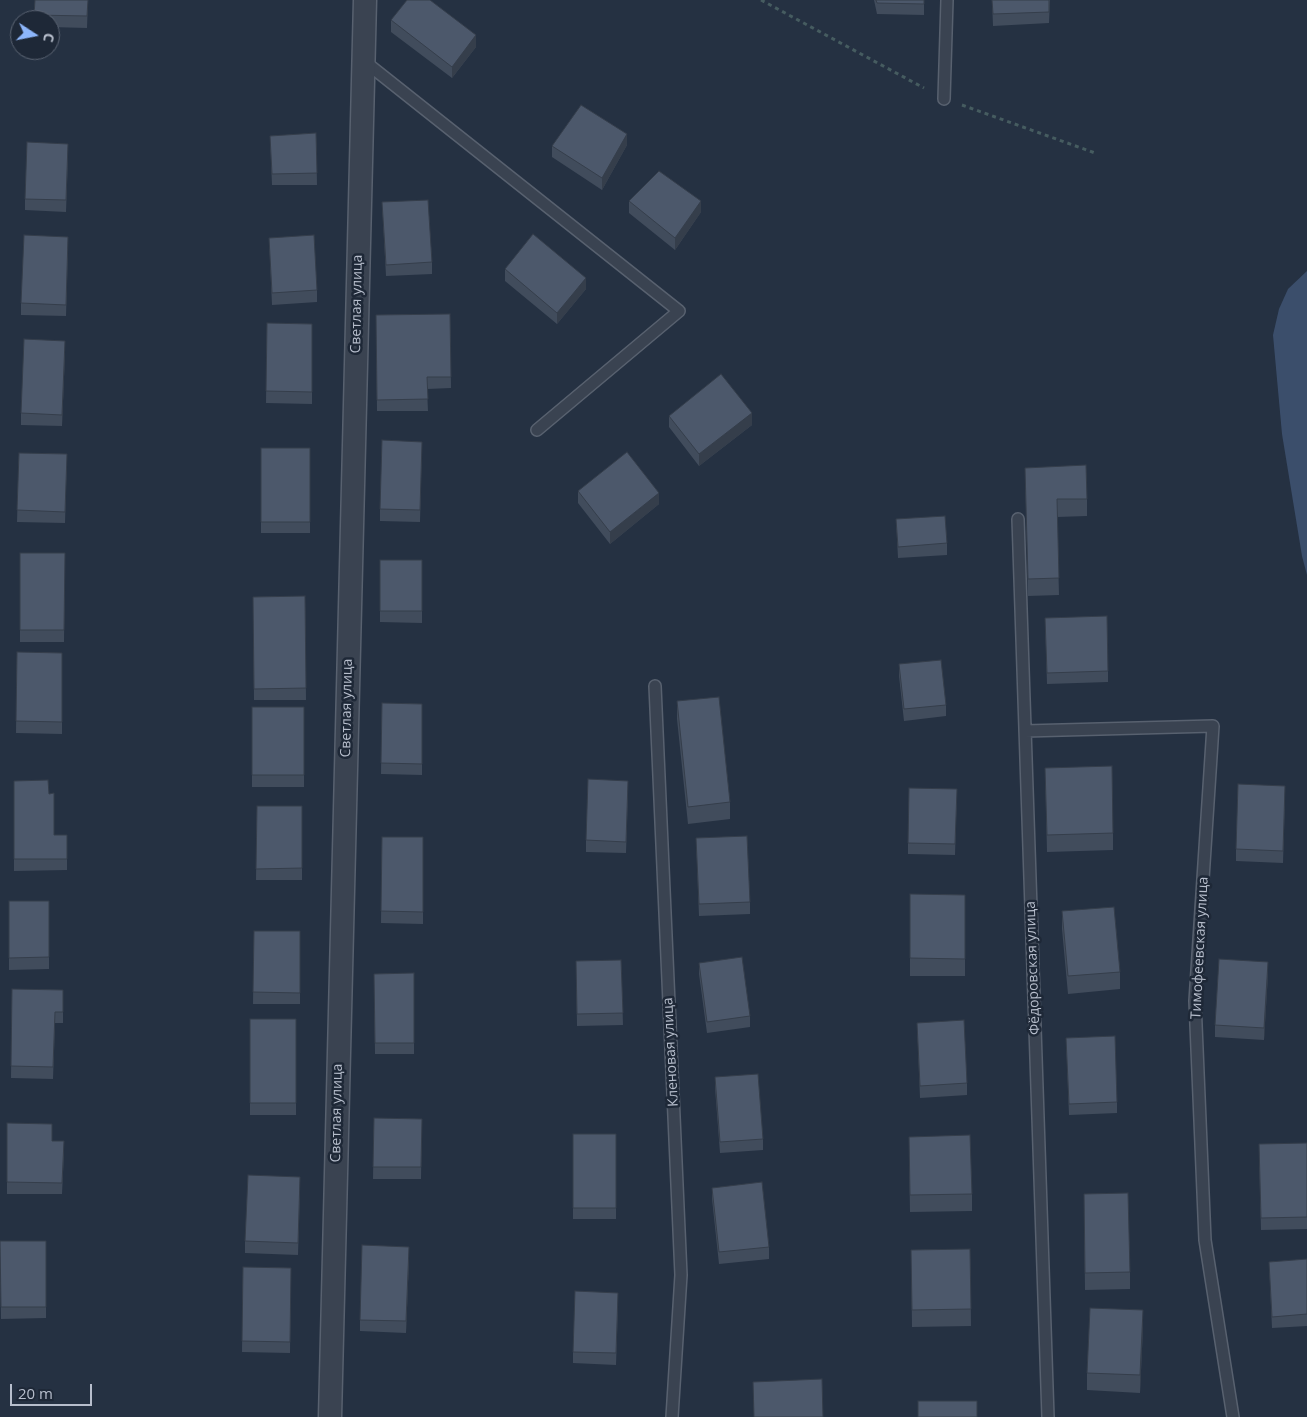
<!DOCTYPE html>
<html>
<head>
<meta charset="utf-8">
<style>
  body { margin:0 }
  #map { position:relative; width:1307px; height:1417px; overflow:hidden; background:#253142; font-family:"Open Sans",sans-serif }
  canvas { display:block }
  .north { position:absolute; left:10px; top:10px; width:50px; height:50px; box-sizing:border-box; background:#1e2837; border:1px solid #5b6473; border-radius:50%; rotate:101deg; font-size:14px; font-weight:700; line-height:20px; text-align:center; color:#b7becc }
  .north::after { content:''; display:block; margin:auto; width:18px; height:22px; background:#8db6fb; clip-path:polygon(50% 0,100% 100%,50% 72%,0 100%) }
  .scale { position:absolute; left:10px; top:1384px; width:82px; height:22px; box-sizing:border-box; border:2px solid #b7becc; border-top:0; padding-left:6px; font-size:15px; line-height:18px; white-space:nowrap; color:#b7becc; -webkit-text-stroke:4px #1e2837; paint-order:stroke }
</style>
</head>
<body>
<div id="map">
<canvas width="1307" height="1417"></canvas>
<div class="north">С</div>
<div class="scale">20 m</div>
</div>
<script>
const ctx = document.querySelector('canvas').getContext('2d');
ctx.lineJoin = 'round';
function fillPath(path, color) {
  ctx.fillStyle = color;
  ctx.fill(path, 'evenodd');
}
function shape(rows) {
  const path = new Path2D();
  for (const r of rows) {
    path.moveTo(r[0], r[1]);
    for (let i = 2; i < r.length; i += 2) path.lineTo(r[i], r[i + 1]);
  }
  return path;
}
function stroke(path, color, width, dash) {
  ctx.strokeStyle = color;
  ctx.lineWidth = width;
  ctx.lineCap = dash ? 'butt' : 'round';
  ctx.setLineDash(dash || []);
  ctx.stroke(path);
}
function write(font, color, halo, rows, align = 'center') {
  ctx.font = font + ' "Open Sans",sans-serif';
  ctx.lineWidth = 5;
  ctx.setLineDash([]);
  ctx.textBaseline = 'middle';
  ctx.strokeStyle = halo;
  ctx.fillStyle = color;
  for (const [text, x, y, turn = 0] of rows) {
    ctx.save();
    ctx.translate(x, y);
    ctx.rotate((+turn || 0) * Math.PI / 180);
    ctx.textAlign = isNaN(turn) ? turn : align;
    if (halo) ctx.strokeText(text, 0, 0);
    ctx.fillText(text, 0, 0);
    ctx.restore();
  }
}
const water = shape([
  [1307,271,1307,575,1302,556,1282,434,1273,335,1279,309,1288,289]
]);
const path = shape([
  [761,0,924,88],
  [962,105,1095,153]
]);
const lane = shape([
  [364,61,679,311,537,430],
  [944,99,947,0],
  [1018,519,1048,1417],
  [655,686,681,1275,672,1417],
  [1025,731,1213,726,1195,1001,1205,1240,1233,1417]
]);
const street = shape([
  [330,1417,365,0]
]);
const wall = shape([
  [35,0,88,0,87,28,50,27,50,20,34,20],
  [874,0,924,0,924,15,877,14],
  [992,0,1050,0,1049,23,993,26],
  [391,20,476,47,452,78,391,32],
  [316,133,317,185,272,185,270,136],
  [627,145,602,190,552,157,552,146],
  [68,156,66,212,25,210,25,199],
  [629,201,701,212,675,250,629,213],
  [382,202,432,262,432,274,386,276],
  [269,238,317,290,317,302,272,305],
  [68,248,66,316,21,315,21,303],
  [505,269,586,289,557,324,505,281],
  [450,314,451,388,427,389,428,411,377,411,376,315],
  [267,323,312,324,312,404,266,403],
  [65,353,62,426,21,425,21,413],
  [669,416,752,425,699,466,669,427],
  [422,442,420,522,380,521,380,509],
  [261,448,310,448,310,533,261,533],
  [19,453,67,454,65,523,17,522],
  [1025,468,1087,499,1087,516,1057,517,1059,595,1028,596],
  [578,491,659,504,610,544,578,503],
  [896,519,947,543,947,555,898,558],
  [20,553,65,553,64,642,20,642],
  [380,560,422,560,422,623,380,622],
  [305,596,306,700,254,700,253,597],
  [1045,618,1108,671,1108,682,1047,684],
  [17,652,62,653,62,734,16,733],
  [899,664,946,705,946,716,904,721,899,676],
  [677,701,730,802,730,819,688,824,677,719],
  [382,703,422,704,422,775,381,774],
  [252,707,304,707,304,787,252,787],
  [1045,768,1113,833,1113,850,1047,852],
  [14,781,49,794,54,835,67,835,67,870,14,871],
  [957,789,955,855,908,854,908,843],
  [628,792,626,853,586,852,586,840],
  [1285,797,1283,863,1236,861,1236,849],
  [257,806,302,806,302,880,256,880],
  [382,837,423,837,423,924,381,923],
  [696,838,750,902,750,914,699,916],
  [910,894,965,895,965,976,910,976],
  [9,901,49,901,49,969,9,970],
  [1062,911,1120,972,1120,989,1068,994,1062,929],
  [254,931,300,931,300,1004,253,1004],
  [621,960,623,1025,577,1026,576,961],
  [699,963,750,1016,750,1027,707,1033,699,974],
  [414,973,414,1054,375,1054,374,974],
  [1268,974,1264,1040,1215,1037,1215,1025],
  [12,989,63,990,63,1023,55,1023,53,1079,11,1078],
  [250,1019,296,1019,296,1115,250,1115],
  [917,1023,967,1083,967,1095,920,1098],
  [1066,1038,1117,1102,1117,1113,1069,1115],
  [715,1077,763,1139,763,1150,720,1153,715,1088],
  [374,1118,422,1119,421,1179,373,1179],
  [7,1123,52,1141,64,1152,62,1194,7,1194],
  [573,1134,616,1134,616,1219,573,1219],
  [1307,1143,1307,1229,1261,1230,1259,1156],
  [909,1154,972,1194,972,1211,910,1212],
  [712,1188,769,1247,769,1259,719,1264,712,1199],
  [300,1189,298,1255,245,1253,245,1241],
  [1084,1211,1130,1272,1130,1289,1085,1290],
  [0,1241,46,1241,46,1318,1,1319],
  [970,1249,971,1326,912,1327,911,1250],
  [409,1259,406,1333,360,1331,360,1320],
  [1307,1259,1307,1326,1272,1328,1269,1262],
  [243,1267,291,1268,290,1353,242,1352],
  [618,1305,616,1365,573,1363,573,1352],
  [1143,1327,1140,1393,1087,1390,1087,1373]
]);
const shadedWall = shape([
  [476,35,476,47,452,78,452,67],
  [627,134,627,145,602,190,602,178],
  [701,201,701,212,675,250,675,238],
  [586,278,586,289,557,324,557,313],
  [65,341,65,353,62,426,62,415],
  [752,413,752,425,699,466,699,454],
  [659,493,659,504,610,544,610,532],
  [1268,962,1268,974,1264,1040,1264,1028],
  [409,1247,409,1259,406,1333,406,1321],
  [1143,1310,1143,1327,1140,1393,1140,1375]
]);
const building = shape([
  [35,0,88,0,87,16,34,15,35,0],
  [407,0,430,0,476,35,452,67,391,20,407,0],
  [876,0,924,0,924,4,877,3,876,0],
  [992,0,1049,0,1049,12,993,14,992,0],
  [581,105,627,134,602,178,552,146,581,105],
  [316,133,317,173,272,174,270,136,316,133],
  [27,142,68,144,66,200,25,199,27,142],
  [659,171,701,201,675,238,629,201,659,171],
  [428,200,432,262,386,265,382,202,428,200],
  [533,234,586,278,557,313,505,269,533,234],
  [24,235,68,237,66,305,21,303,24,235],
  [314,235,317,290,272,293,269,238,314,235],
  [450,314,451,377,427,377,428,399,377,400,376,315,450,314],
  [267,323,312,324,312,392,266,391,267,323],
  [24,339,65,341,62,415,21,413,24,339],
  [721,374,752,413,699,454,669,416,721,374],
  [382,440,422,442,420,510,380,509,382,440],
  [261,448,310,448,310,522,261,522,261,448],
  [627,452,659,493,610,532,578,491,627,452],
  [19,453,67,454,65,512,17,510,19,453],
  [1086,465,1087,499,1057,499,1059,578,1028,579,1025,468,1086,465],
  [945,516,947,543,898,547,896,519,945,516],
  [20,553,65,553,64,630,20,630,20,553],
  [380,560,422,560,422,611,380,611,380,560],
  [305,596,306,688,254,689,253,597,305,596],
  [1107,616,1108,671,1047,673,1045,618,1107,616],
  [17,652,62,653,62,722,16,721,17,652],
  [941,660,946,705,904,709,899,664,941,660],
  [719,697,730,802,688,807,677,701,719,697],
  [382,703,422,704,422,764,381,763,382,703],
  [252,707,304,707,304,775,252,775,252,707],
  [1112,766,1113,833,1047,835,1045,768,1112,766],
  [588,779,628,781,626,842,586,840,588,779],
  [48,780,49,794,54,793,54,835,67,835,67,859,14,859,14,781,48,780],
  [1238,784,1285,786,1283,851,1236,849,1238,784],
  [909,788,957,789,955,844,908,843,909,788],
  [257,806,302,806,302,868,256,869,257,806],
  [747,836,750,902,699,904,696,838,747,836],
  [382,837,423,837,423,912,381,911,382,837],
  [910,894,965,895,965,959,910,958,910,894],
  [9,901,49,901,49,957,9,958,9,901],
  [1114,907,1120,972,1068,976,1062,911,1114,907],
  [254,931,300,931,300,993,253,992,254,931],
  [742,957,750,1016,707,1022,699,963,742,957],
  [1219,959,1268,962,1264,1028,1215,1025,1219,959],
  [621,960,623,1013,577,1014,576,961,621,960],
  [414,973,414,1043,375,1043,374,974,414,973],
  [12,989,63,990,63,1012,55,1012,53,1067,11,1066,12,989],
  [250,1019,296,1019,296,1103,250,1103,250,1019],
  [964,1020,967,1083,920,1086,917,1023,964,1020],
  [1115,1036,1117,1102,1069,1104,1066,1038,1115,1036],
  [758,1074,763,1139,720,1142,715,1077,758,1074],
  [374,1118,422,1119,421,1167,373,1167,374,1118],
  [7,1123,52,1124,52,1141,64,1141,62,1183,7,1182,7,1123],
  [573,1134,616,1134,616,1208,573,1208,573,1134],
  [970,1135,972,1194,910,1195,909,1137,970,1135],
  [1307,1143,1307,1217,1261,1218,1259,1144,1307,1143],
  [248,1175,300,1177,298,1243,245,1241,248,1175],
  [762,1182,769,1247,719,1252,712,1188,762,1182],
  [1128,1193,1130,1272,1085,1273,1084,1194,1128,1193],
  [0,1241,46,1241,46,1307,1,1307,0,1241],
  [362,1245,409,1247,406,1321,360,1320,362,1245],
  [970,1249,971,1309,912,1310,911,1250,970,1249],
  [1307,1259,1307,1314,1272,1317,1269,1262,1307,1259],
  [243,1267,291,1268,290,1342,242,1341,243,1267],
  [575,1291,618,1293,616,1353,573,1352,575,1291],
  [1090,1308,1143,1310,1140,1375,1087,1373,1090,1308],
  [822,1379,823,1417,754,1417,753,1382,822,1379],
  [918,1401,977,1401,977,1417,918,1417,918,1401]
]);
const streetNames = [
  ["Светлая улица",357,304,-89],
  ["Светлая улица",347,708,-89],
  ["Тимофеевская улица",1200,948,-87],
  ["Фёдоровская улица",1033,968,-92],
  ["Кленовая улица",671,1052,-93],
  ["Светлая улица",337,1113,-89]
];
fillPath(water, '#3b4e6b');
stroke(lane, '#58616f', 14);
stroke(street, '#58616f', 25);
stroke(path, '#465c60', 3, [4, 4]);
stroke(lane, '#3a4351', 11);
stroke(street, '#3a4351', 22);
fillPath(wall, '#414c5c');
fillPath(shadedWall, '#353e4b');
fillPath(building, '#4c586b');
stroke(building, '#353e4b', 1);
write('14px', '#b7becc', '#1e2837', streetNames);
</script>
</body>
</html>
